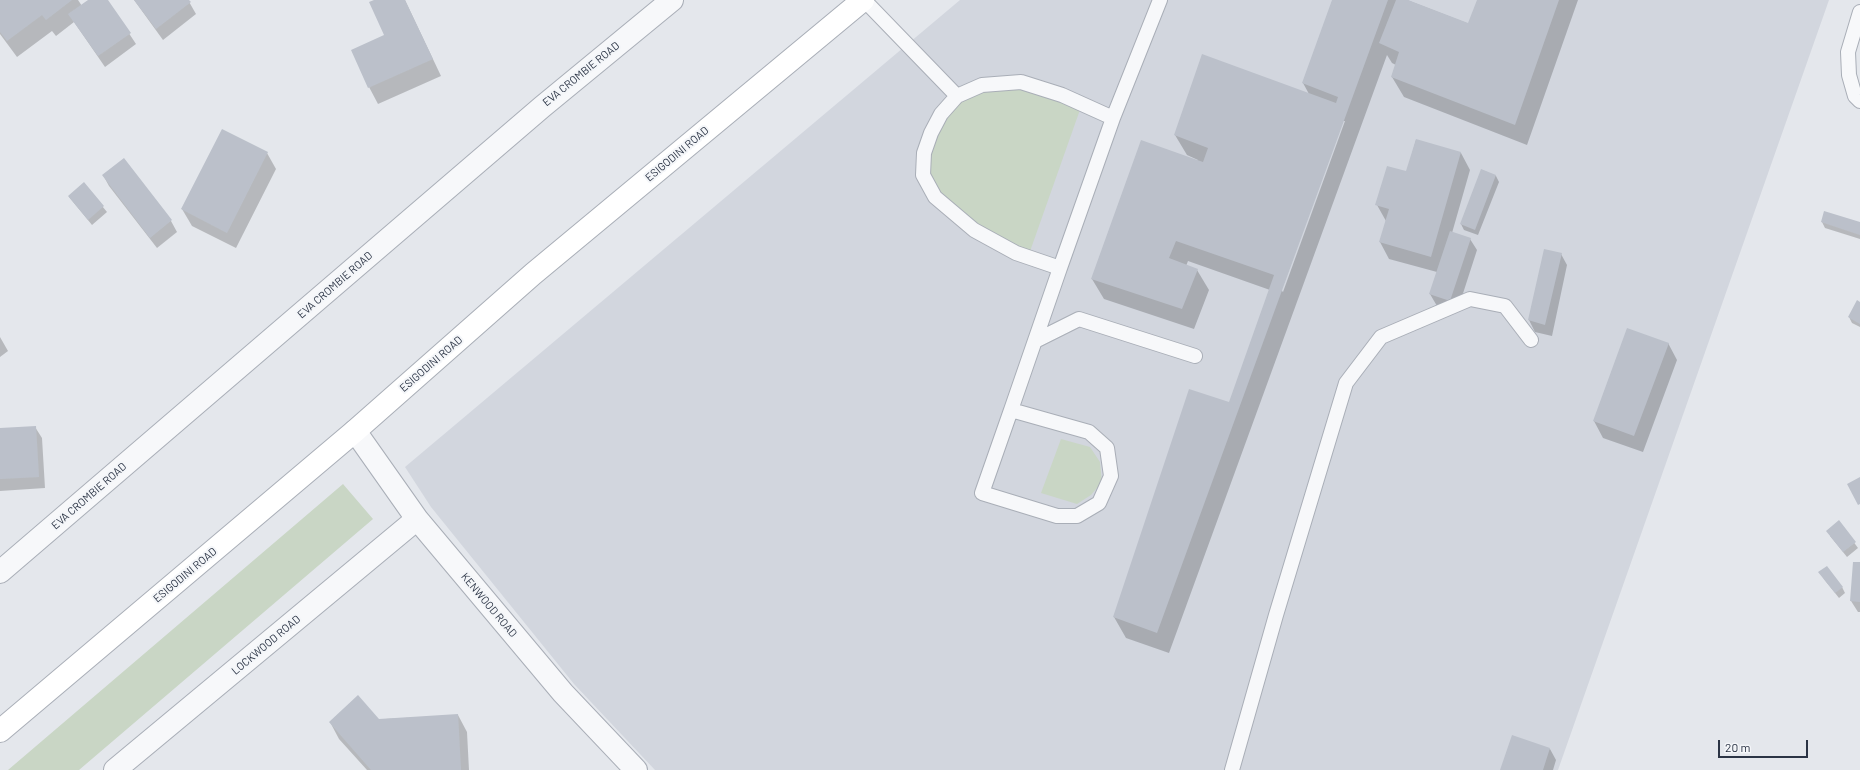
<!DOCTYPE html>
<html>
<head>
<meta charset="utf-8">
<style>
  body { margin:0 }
  #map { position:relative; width:1860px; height:770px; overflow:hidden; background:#e4e7ec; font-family:Barlow,sans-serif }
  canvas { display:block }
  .scale { position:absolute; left:1718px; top:740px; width:90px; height:18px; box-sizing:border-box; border:2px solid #2b3445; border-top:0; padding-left:5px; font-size:12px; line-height:14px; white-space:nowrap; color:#2b3445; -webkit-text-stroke:3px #f4f6f9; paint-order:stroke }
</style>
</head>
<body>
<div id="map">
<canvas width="1860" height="770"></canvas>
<div class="scale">20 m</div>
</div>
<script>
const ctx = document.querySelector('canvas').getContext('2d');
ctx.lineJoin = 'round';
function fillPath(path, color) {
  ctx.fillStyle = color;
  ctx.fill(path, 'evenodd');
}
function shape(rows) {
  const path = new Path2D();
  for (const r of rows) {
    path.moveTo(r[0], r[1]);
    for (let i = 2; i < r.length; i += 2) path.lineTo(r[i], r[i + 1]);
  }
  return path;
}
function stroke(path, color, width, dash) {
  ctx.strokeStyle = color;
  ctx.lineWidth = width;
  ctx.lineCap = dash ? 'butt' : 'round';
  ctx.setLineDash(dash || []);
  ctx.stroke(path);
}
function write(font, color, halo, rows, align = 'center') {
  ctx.font = font + ' Barlow,sans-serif';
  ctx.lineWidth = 4;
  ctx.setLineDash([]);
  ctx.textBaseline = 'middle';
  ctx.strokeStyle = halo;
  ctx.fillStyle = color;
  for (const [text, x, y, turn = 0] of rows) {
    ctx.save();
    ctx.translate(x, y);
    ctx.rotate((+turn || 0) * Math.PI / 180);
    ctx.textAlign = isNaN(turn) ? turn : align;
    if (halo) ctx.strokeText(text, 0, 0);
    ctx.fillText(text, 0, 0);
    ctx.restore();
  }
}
const built = shape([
  [960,0,1829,0,1558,770,655,770,574,684,431,507,405,467]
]);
const green = shape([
  [1021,82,1082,104,1028,257,935,197,924,153,957,96],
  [1061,439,1090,447,1100,462,1102,482,1091,495,1077,504,1041,493],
  [343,484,373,519,79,770,8,770]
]);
const shadow = shape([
  [0,0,78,0,82,6,90,0,107,0,136,44,105,67,74,22,56,36,52,31,17,57,0,34],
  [134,0,188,0,196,14,163,40],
  [376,0,405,0,441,76,378,104,369,87,385,36],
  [1333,0,1407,0,1469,24,1478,0,1578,0,1527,145,1404,97,1392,77,1396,65,1392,63,1387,55,1169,653,1126,638,1114,617,1230,403,1270,290,1188,261,1186,266,1197,270,1209,290,1194,329,1104,299,1092,279,1197,161,1198,160,1187,155,1175,135,1309,94,1303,83],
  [1343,121,1345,121,1283,292,1281,290],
  [1416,140,1461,153,1470,170,1452,233,1470,239,1477,250,1457,312,1437,306,1430,294,1437,272,1389,259,1380,242,1386,221,1377,205,1407,172],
  [267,153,276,169,236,248,192,226,182,209],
  [1482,170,1496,176,1499,182,1478,235,1464,230,1461,224],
  [103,175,171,221,177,232,157,248,109,186],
  [84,184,107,212,92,225,69,197],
  [1825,212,1860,223,1860,239,1825,228,1822,222],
  [1545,250,1561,254,1567,265,1552,336,1535,332,1529,320],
  [1860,303,1860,327,1852,323,1849,317],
  [0,337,8,351,0,357],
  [1668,343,1677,360,1643,452,1603,438,1594,421],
  [35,427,42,438,45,488,0,491,0,429],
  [1839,522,1858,548,1847,557,1830,536],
  [1860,563,1860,612,1858,612,1851,601],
  [1823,578,1842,587,1845,593,1839,598],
  [458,715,467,732,469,770,367,770,339,739,330,722],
  [1550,749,1556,760,1553,770,1501,770]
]);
const building = shape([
  [0,0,72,0,46,20,42,15,7,41,0,32],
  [88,0,108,0,131,33,98,56,68,14],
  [134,0,189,0,191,2,156,29],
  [374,0,405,0,433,59,368,88,351,50,384,35,369,2],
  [1332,0,1388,0,1157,633,1113,617,1189,389,1229,402,1274,275,1176,241,1169,258,1198,269,1182,309,1091,279,1141,140,1203,162,1208,148,1174,135,1202,54,1336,103,1338,97,1302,83],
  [1396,0,1408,0,1468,23,1477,0,1559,0,1515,125,1391,77,1399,52,1379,43],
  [222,129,268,152,227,233,181,209],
  [1416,139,1461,152,1431,257,1379,242,1389,209,1375,205,1387,166,1406,171],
  [124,158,172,220,150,238,102,175],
  [1481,169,1496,175,1475,230,1460,224],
  [84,182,104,206,88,220,68,196],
  [1824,211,1860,222,1860,235,1821,222],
  [1450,231,1471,238,1450,301,1429,294],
  [1544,249,1562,253,1545,325,1528,320],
  [1857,300,1860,302,1860,324,1848,317],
  [1627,328,1669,343,1634,436,1593,421],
  [36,426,39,477,0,479,0,428],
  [1860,477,1860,504,1858,505,1847,484],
  [1839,520,1856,542,1843,552,1826,531],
  [1853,562,1860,562,1860,602,1850,601],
  [1827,566,1843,587,1835,593,1818,572],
  [358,695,379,719,458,714,461,770,371,770,329,722],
  [1512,735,1550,748,1543,770,1500,770]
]);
const lane = shape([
  [864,0,957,96],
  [1860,12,1848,52,1849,75,1855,96,1860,101],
  [1021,82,1062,95,1113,118,1060,268,1016,253,974,230,935,197,923,175,924,153,931,133,941,114,957,96,982,85,1021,82],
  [1113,118,1160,0],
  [1035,341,1079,319,1195,356],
  [1011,410,982,493,1057,516,1077,516,1099,503,1111,476,1107,448,1089,432,1011,410,1060,268],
  [1232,770,1276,615,1346,383,1381,337,1470,299,1505,306,1531,340]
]);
const street = shape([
  [355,431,417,519,563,693,636,770],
  [0,572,542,107,672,0],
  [115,770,417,519]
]);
const secondary = shape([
  [0,731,355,431,533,274,863,0]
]);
const streetNames = [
  ["EVA CROMBIE ROAD",581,74,-39],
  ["ESIGODINI ROAD",677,154,-40],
  ["EVA CROMBIE ROAD",335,285,-41],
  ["ESIGODINI ROAD",431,364,-41],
  ["EVA CROMBIE ROAD",89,496,-41],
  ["ESIGODINI ROAD",185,575,-40],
  ["KENWOOD ROAD",489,605,50],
  ["LOCKWOOD ROAD",266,645,-40]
];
fillPath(built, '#d2d6de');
fillPath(green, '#c9d6c5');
fillPath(shadow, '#0003');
fillPath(building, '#bbc0ca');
stroke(lane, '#a9aeb7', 16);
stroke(street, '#a9aeb7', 24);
stroke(secondary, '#a9aeb7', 24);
stroke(lane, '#f7f8fa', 14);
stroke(street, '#f7f8fa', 22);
stroke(secondary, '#fff', 22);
write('11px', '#2b3445', '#f4f6f9', streetNames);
</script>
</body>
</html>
